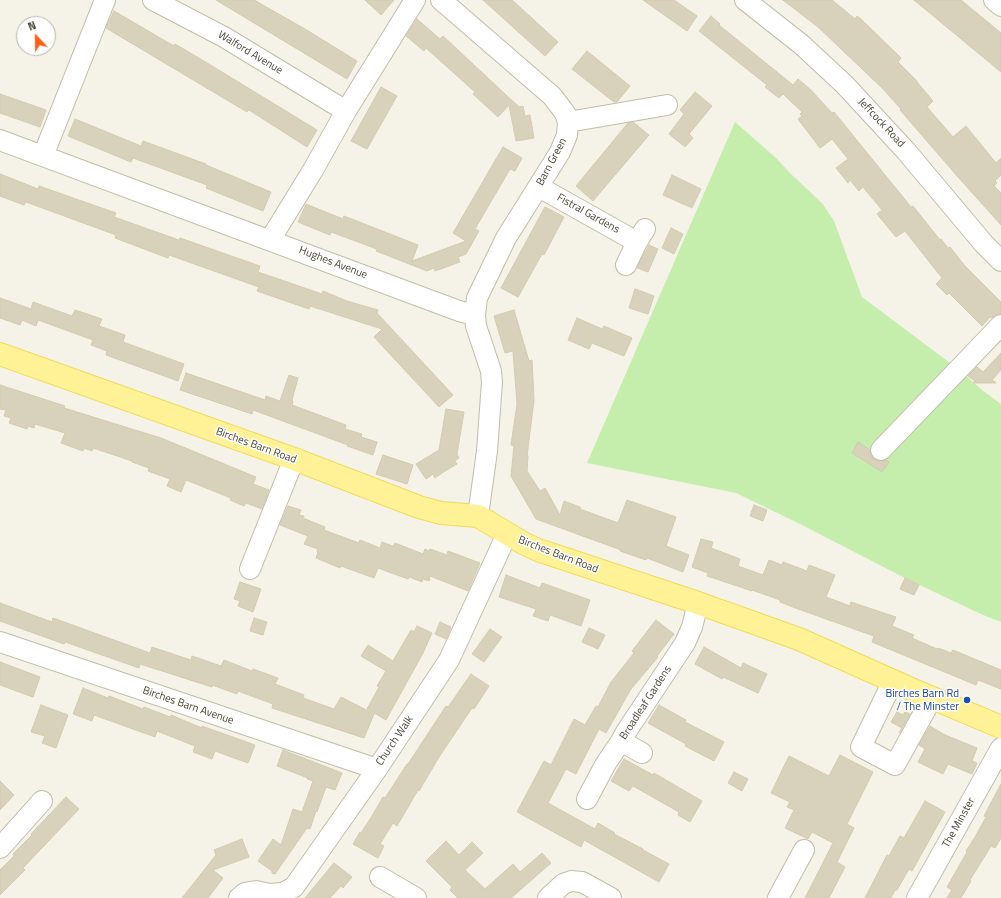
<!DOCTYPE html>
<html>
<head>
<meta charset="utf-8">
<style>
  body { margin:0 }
  #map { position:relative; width:1001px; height:898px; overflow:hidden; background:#f5f3e7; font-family:"Titillium Web",sans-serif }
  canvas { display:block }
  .north { position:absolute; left:16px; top:16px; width:40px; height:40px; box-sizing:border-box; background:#fff; border:1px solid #b6b4ae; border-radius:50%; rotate:338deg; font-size:11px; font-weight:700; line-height:16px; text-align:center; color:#494435 }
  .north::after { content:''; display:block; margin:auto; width:14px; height:18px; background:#ff5d14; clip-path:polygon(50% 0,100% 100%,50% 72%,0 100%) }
</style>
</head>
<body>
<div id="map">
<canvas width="1001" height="898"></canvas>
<div class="north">N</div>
</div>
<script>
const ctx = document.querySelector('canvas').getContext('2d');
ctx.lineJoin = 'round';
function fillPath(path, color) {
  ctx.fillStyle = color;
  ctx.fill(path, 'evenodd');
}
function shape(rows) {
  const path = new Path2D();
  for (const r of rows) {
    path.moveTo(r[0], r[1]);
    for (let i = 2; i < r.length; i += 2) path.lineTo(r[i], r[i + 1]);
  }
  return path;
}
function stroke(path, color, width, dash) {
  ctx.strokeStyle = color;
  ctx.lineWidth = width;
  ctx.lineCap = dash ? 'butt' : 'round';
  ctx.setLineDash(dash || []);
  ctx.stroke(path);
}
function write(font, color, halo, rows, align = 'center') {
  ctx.font = font + ' "Titillium Web",sans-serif';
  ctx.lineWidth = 3;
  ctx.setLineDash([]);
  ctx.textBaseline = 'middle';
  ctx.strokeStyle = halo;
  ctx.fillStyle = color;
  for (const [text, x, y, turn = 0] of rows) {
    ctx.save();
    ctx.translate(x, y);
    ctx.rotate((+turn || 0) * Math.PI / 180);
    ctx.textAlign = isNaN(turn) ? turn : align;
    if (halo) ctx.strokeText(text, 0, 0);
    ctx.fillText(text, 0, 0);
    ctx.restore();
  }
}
const green = shape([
  [735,122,776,158,792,175,822,203,834,221,862,297,962,372,982,390,1001,404,1001,622,983,615,905,578,798,523,736,493,587,463]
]);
const building = shape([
  [216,0,254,0,305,29,357,61,347,79,216,0],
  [365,0,394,0,381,15,365,0],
  [483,0,512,0,558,42,545,56,483,0],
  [643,0,674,0,697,16,687,31,643,0],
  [783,0,832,0,855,19,857,16,861,19,901,58,898,62,917,81,917,82,933,101,927,107,953,137,966,126,996,163,1001,158,1001,175,995,181,997,183,994,186,1001,193,1001,225,958,177,900,110,901,109,882,88,818,27,783,0],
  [914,0,961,0,1001,33,1001,72,914,0],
  [114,11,174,46,175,44,199,58,317,130,307,147,249,110,247,112,106,28,114,11],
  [711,16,720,24,719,25,793,85,798,79,811,90,832,113,834,112,911,207,913,206,940,240,941,239,948,248,950,247,965,266,1001,302,1001,314,997,314,992,318,990,317,982,326,949,293,947,295,936,284,942,278,905,231,896,237,877,214,882,210,863,187,859,191,850,180,848,183,836,168,848,159,832,139,820,148,798,119,802,116,800,114,802,112,783,94,779,98,765,87,767,85,699,31,711,16],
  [417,19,440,39,443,36,519,107,523,106,525,116,530,115,534,138,516,141,509,105,498,117,473,94,475,92,426,48,424,51,406,36,417,19],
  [587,51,630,86,617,102,614,102,572,69,587,51],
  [381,87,397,96,367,149,351,141,381,87],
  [695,92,712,106,689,134,693,138,685,147,669,134,684,114,680,110,695,92],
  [0,94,46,110,40,127,0,113,0,94],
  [75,119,141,146,143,141,206,164,206,165,271,192,263,211,206,188,207,185,133,158,131,162,68,136,75,119],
  [633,122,649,135,593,201,576,186,628,123,633,122],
  [503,147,522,158,515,171,510,169,475,229,479,231,466,254,458,257,460,262,435,271,434,268,427,271,376,251,377,249,331,232,330,235,298,222,306,204,343,219,344,216,418,245,412,261,466,241,453,233,503,147],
  [0,174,38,189,39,186,116,213,114,217,179,240,180,238,260,266,258,272,322,294,323,291,347,301,378,310,377,313,453,395,439,407,374,337,382,329,310,306,309,309,257,291,259,287,169,255,168,258,115,238,116,235,26,202,24,205,0,196,0,174],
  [672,175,701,189,692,208,663,195,672,175],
  [545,207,564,217,544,255,542,254,518,297,501,288,545,207],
  [671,228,683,234,674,254,662,248,671,228],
  [649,245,658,249,648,272,637,268,649,245],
  [635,289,654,296,648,314,629,308,635,289],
  [0,298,31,309,33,302,72,316,75,310,102,319,99,326,125,335,123,342,184,364,178,381,106,355,107,351,91,345,93,340,38,320,36,326,22,320,20,325,0,318,0,298],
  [514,310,529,361,532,360,534,400,527,456,528,456,527,471,540,491,545,488,560,515,564,501,580,507,580,509,618,523,627,500,676,517,666,546,689,555,683,572,647,558,646,560,620,551,621,550,536,519,511,476,514,446,511,445,517,404,513,351,505,353,494,316,514,310],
  [577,318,602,329,604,326,632,338,624,356,592,343,589,349,568,340,577,318],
  [1001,353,1001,370,992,380,996,383,973,383,975,381,968,376,977,367,983,372,1001,353],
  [186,373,265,400,266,396,280,401,289,375,298,378,292,400,293,401,292,405,346,425,345,429,362,434,361,437,377,442,373,455,347,446,348,445,253,410,252,414,180,390,186,373],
  [0,385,65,406,64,408,161,438,256,477,253,484,269,490,262,509,246,503,244,506,230,500,231,498,186,480,181,492,167,486,170,479,148,471,149,468,132,462,132,461,93,448,92,451,84,448,83,451,61,443,65,433,35,424,34,428,28,426,27,429,9,423,11,418,4,416,6,410,0,409,0,385],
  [446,409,464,412,457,454,459,458,455,461,457,464,445,471,435,478,433,474,426,479,416,464,439,450,446,409],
  [858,442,870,450,870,454,873,459,879,461,886,460,889,462,882,472,852,453,858,442],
  [383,455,413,465,407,484,376,474,383,455],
  [754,505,767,510,763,521,750,516,754,505],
  [288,506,301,510,299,515,304,516,303,518,325,527,324,530,359,543,360,540,380,548,382,542,393,546,395,543,423,554,425,549,429,551,430,549,447,555,448,551,480,563,468,591,430,576,429,581,423,579,422,582,409,577,408,579,378,568,374,578,341,566,340,568,316,558,318,552,317,552,318,549,304,544,308,536,280,525,288,506],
  [701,539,713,542,711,548,740,559,738,566,763,575,769,560,782,565,783,562,807,571,809,565,835,575,826,597,850,606,851,602,896,617,892,626,914,635,912,638,937,649,938,648,951,653,953,650,1001,670,1001,689,978,680,976,685,872,642,874,636,798,609,780,602,780,600,752,590,752,591,707,576,708,573,692,567,701,539],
  [506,575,540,588,542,583,590,600,581,626,550,615,548,621,533,616,536,609,499,597,506,575],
  [905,578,919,585,914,595,900,589,905,578],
  [240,582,261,589,253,612,238,606,240,601,234,599,240,582],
  [0,603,52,622,53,618,150,653,152,647,191,660,192,656,221,666,224,660,252,671,253,669,278,678,275,684,304,695,303,698,334,709,341,697,374,714,364,738,272,708,273,704,238,691,237,694,212,685,212,687,140,664,139,668,65,642,64,644,0,621,0,603],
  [254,618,267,622,263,635,250,631,254,618],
  [656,620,674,634,657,656,658,657,631,689,606,733,599,729,576,774,566,769,548,803,595,829,598,823,615,833,614,834,643,849,643,850,669,864,659,882,584,840,581,847,517,812,544,761,551,765,574,719,585,725,596,706,598,707,611,682,634,653,632,651,656,620],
  [440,622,451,627,446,639,435,634,440,622],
  [417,626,432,633,423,653,386,720,367,709,379,687,377,686,386,671,361,656,368,645,393,661,411,630,414,632,417,626],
  [589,628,605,635,598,649,582,642,589,628],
  [490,629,502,637,484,662,472,654,490,629],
  [704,647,741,668,743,663,767,674,758,693,723,677,722,679,695,664,704,647],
  [0,662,40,677,33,697,0,685,0,662],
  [471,674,489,686,474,709,472,708,439,757,419,791,418,790,397,826,393,823,380,844,384,846,378,858,353,844,360,832,361,833,372,816,383,797,385,798,407,764,408,764,446,706,448,707,471,674],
  [83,688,108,698,109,696,143,709,144,707,170,717,171,715,202,728,202,726,255,745,248,763,215,751,212,759,193,752,195,746,157,731,155,737,94,715,92,721,73,714,83,688],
  [41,705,68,715,56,748,42,743,45,736,31,732,41,705],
  [659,705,686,720,685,722,724,742,714,761,685,746,686,744,648,723,659,705],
  [897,712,903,715,905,712,910,714,899,733,902,728,891,722,897,712],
  [930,726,943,734,977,748,972,761,977,763,972,774,948,764,943,774,918,762,925,749,919,745,930,726],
  [283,750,342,773,335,790,326,787,317,812,316,811,310,829,307,828,275,874,272,873,272,871,258,861,273,839,281,845,293,809,302,812,313,781,307,779,308,778,277,766,283,750],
  [840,755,873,772,847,824,854,828,837,862,845,867,829,898,805,898,833,843,812,832,808,839,785,828,794,810,787,807,790,802,771,793,789,756,829,776,840,755],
  [624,759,653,775,654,773,702,801,690,822,678,815,679,812,633,786,629,791,611,781,624,759],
  [734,772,748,779,742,791,728,783,734,772],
  [0,781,14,795,0,810,0,781],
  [1001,784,1001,838,995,848,991,846,970,880,971,881,961,898,947,898,952,890,947,887,967,852,966,851,975,837,986,817,984,816,1001,784],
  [66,797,79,809,23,868,25,870,0,895,0,870,14,856,13,854,32,835,31,834,66,797],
  [925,801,945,812,912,871,909,869,897,890,895,890,891,898,865,898,887,855,889,856,900,836,904,838,925,801],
  [242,839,249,857,213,870,223,878,208,898,182,898,216,855,214,850,242,839],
  [446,841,459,855,472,842,483,853,465,870,485,889,513,864,520,872,542,853,551,863,511,898,458,898,450,890,452,887,426,861,446,841],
  [334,863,352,877,343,888,341,886,330,898,305,898,334,863]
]);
const minor = shape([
  [153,0,224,37,346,111],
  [441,0,552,96,565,113,568,122,567,135,560,152,506,238,477,298,475,315,476,326,491,371,492,382,487,451,478,516],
  [745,0,802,45,845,85,906,151,984,244,1001,261],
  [994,0,1001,6],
  [568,122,667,105],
  [0,140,459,311,475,315],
  [43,156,105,0],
  [539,187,637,242,645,229],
  [270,240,313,170,346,111,415,0],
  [626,265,637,242],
  [881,450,1001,325],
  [250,569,294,459],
  [0,642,377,769],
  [893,681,861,747,895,765,932,698],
  [621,741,642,753],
  [587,799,605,765,621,741,626,732,685,643,692,627,698,603],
  [0,848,42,801],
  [380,877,416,898],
  [239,898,245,893,250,892,256,891,269,894,283,893,294,887,377,769,449,660,507,534],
  [548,898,563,884,571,881,582,882,611,898],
  [778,898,804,850],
  [917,898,1001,748]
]);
const major = shape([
  [0,354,294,459,419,507,441,513,478,516,523,543,538,550,698,603,799,639,911,689,1001,727]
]);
const markers = [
  [967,700,4,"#1a4fb4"]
];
const streetNames = [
  ["Walford Avenue",250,53,31],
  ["Jeffcock Road",881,123,47],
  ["Barn Green",552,162,-62],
  ["Fistral Gardens",588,214,29],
  ["Hughes Avenue",333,263,21],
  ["Birches Barn Road",256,446,20],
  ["Birches Barn Road",558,555,21],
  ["Broadleaf Gardens",646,703,-57],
  ["Birches Barn Avenue",188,706,19],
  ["Church Walk",395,741,-56],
  ["The Minster",959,823,-61]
];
const transitNames = [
  ["Birches Barn Rd",959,694],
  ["/ The Minster",959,707]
];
fillPath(green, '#c5edac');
fillPath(building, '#d8d1bb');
stroke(building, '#d3cbae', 1);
stroke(minor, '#c2bda9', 22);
stroke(major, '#efdb5b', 24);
stroke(minor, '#fff', 20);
stroke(major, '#fff296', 22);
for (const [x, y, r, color] of markers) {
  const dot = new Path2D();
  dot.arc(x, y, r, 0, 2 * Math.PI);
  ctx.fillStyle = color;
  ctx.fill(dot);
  stroke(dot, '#fff', 1.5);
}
write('11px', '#494435', '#fff', streetNames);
write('11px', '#164399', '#fff', transitNames, 'right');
</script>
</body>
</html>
